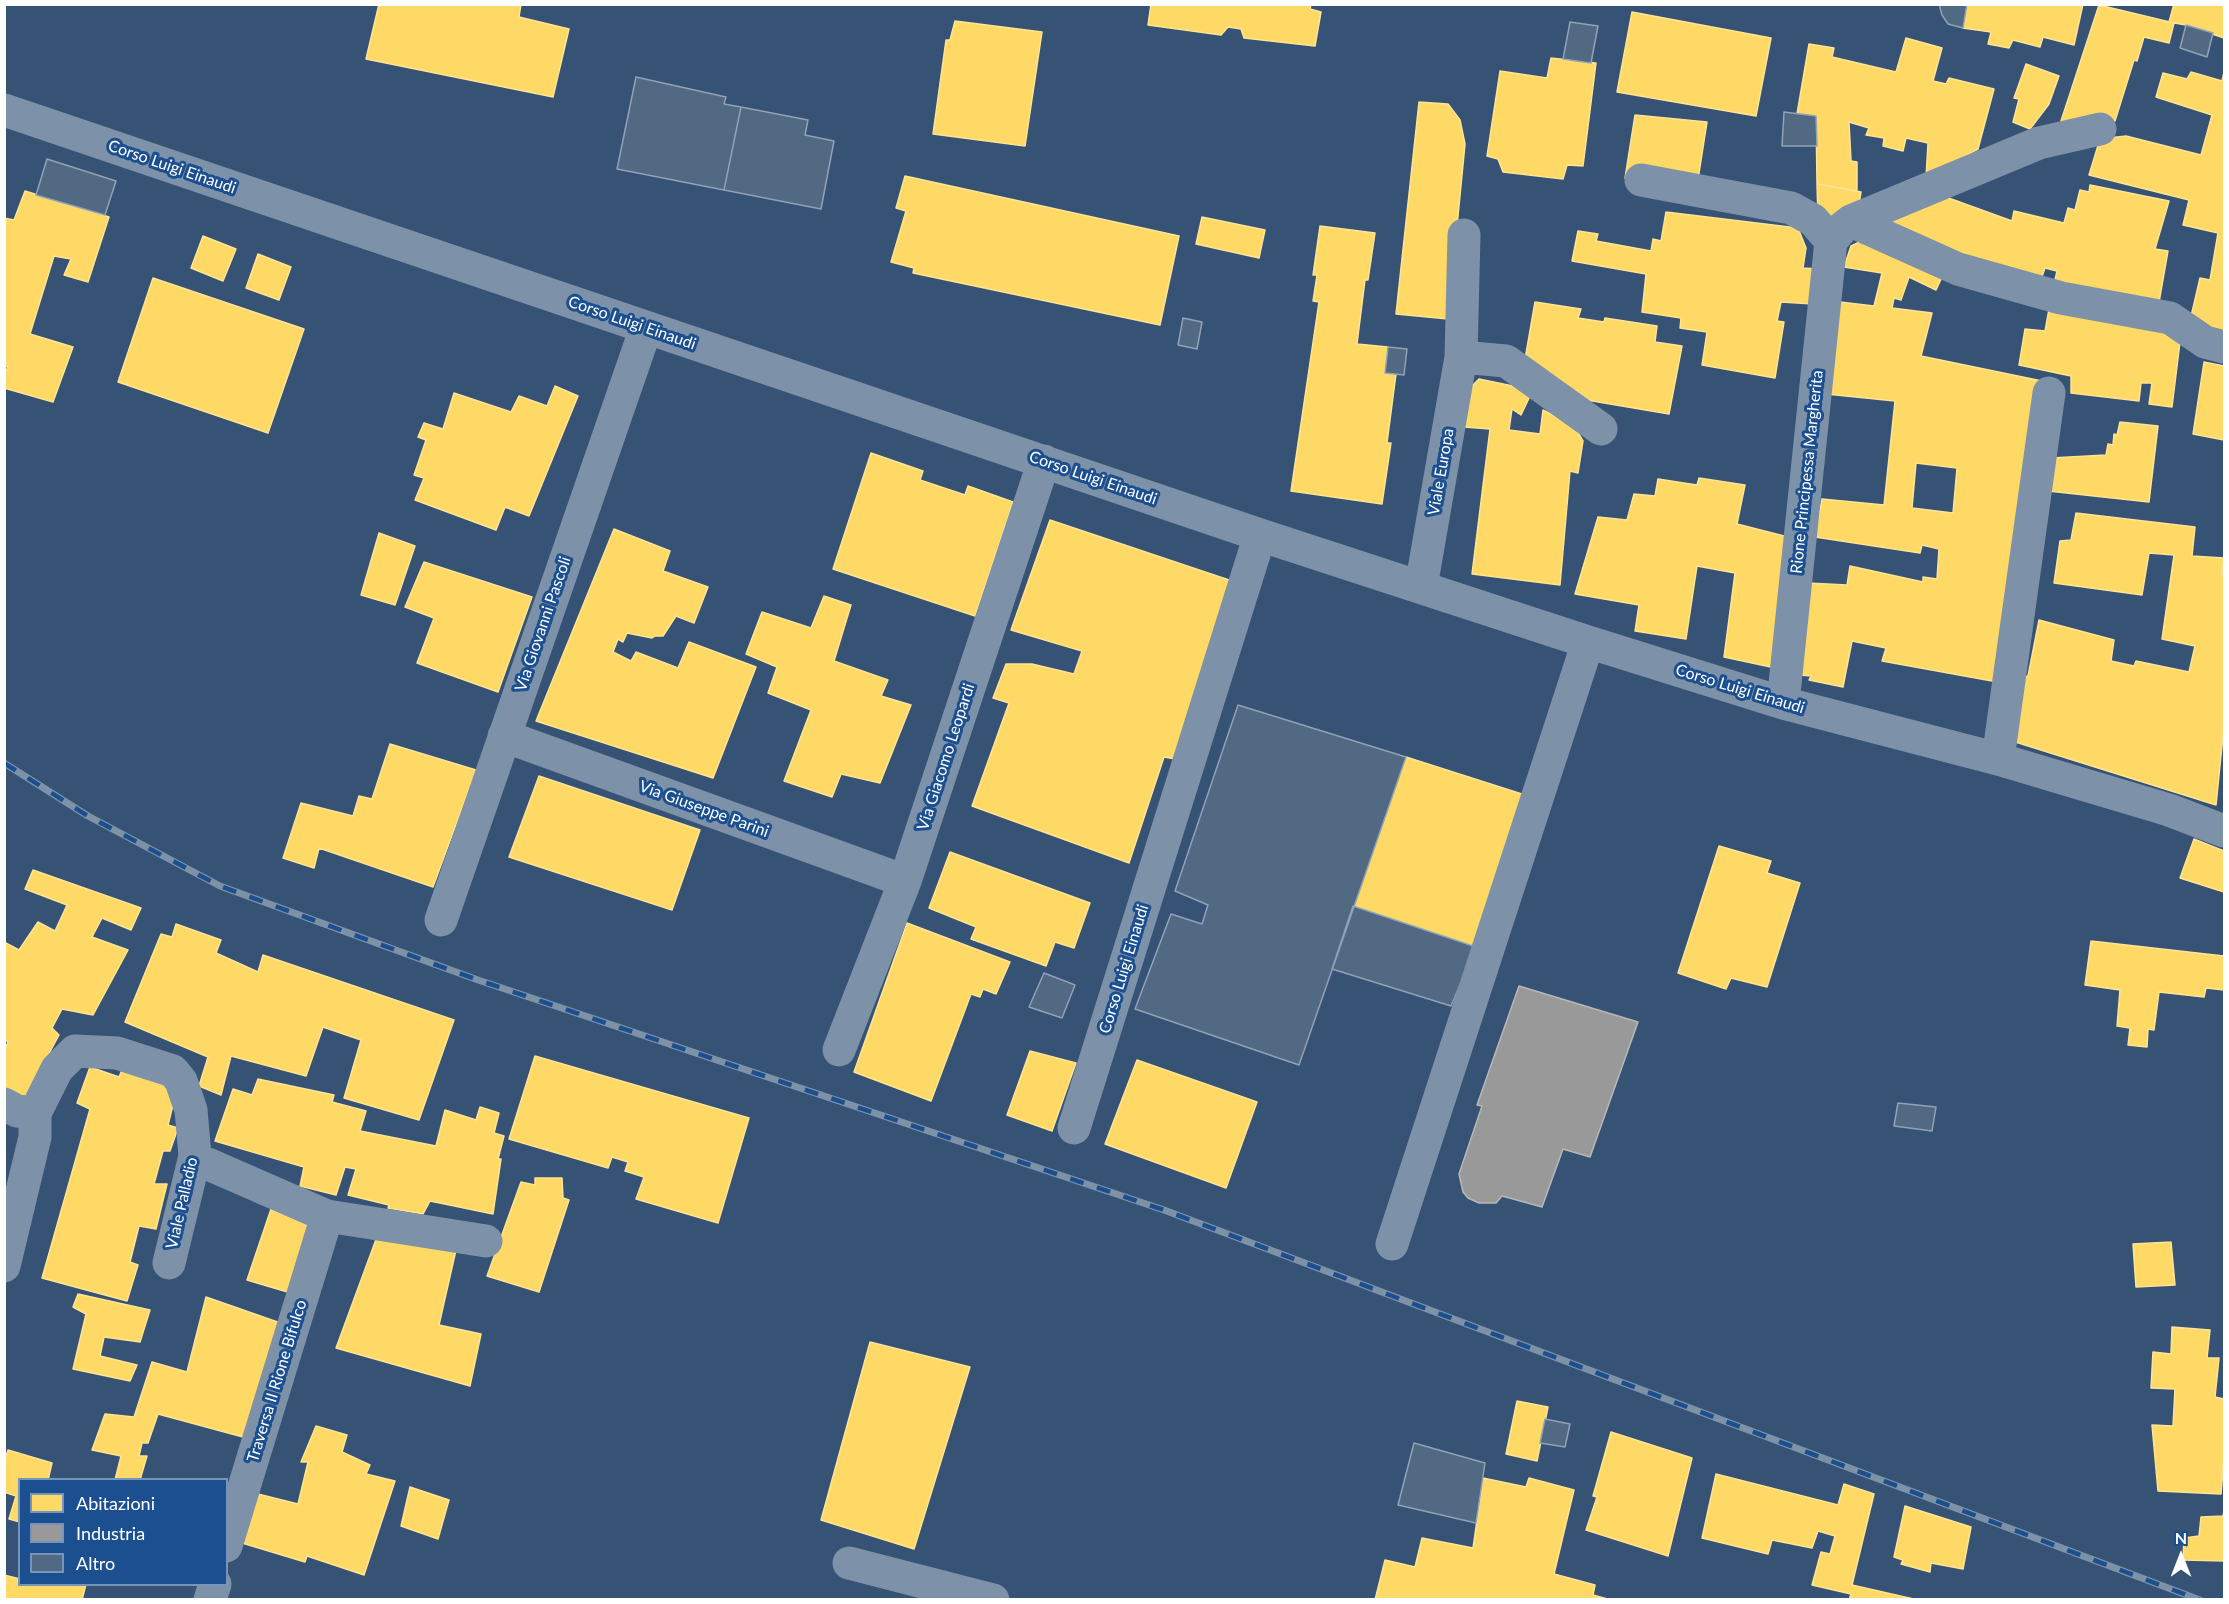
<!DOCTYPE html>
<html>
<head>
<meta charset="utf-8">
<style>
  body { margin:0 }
  #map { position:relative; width:2229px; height:1604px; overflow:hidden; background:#365274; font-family:Lato,sans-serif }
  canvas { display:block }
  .frame { position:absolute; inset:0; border:6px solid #fff; pointer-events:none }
  .legend { position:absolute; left:18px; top:1478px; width:210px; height:108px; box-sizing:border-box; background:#1b4f8f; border:2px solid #7695bc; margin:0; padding:8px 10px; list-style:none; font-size:18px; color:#fff }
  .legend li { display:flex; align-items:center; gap:12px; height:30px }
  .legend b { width:30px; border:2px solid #7695bc }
  .north { position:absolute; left:2151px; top:1526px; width:60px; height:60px; -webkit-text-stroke:4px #1b4f8f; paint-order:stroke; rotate:0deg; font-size:16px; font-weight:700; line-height:24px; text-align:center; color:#fff }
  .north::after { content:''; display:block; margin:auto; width:21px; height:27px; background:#fff; clip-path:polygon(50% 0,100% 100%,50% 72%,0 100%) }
</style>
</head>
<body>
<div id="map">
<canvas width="2229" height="1604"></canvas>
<div class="frame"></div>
<ul class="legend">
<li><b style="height:16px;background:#ffd966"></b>Abitazioni</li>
<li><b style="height:16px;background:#999"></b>Industria</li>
<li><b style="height:16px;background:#526984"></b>Altro</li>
</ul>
<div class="north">N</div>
</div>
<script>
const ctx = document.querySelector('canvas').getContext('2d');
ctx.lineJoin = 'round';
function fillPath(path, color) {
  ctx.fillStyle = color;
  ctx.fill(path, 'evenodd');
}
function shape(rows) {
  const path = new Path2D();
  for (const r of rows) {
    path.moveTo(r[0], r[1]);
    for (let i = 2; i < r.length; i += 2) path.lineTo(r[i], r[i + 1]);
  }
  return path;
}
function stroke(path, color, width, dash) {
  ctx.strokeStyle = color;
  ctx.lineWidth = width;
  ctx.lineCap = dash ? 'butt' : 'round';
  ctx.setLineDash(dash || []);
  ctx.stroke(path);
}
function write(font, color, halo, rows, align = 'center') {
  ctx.font = font + ' Lato,sans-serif';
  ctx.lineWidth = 6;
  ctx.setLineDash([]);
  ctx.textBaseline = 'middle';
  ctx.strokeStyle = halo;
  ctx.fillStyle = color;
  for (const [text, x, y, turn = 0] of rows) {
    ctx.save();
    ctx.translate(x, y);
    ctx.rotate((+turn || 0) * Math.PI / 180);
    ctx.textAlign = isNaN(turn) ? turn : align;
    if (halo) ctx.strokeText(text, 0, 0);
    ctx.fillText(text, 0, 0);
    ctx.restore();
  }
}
const homes = shape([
  [379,4,521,4,519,17,569,29,553,97,366,59,379,4],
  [1151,4,1311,4,1310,9,1321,12,1315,46,1244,38,1241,29,1228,27,1221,35,1148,25,1151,4],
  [1967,4,2083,4,2074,45,2043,37,2040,47,2013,40,2009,48,1988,44,1991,32,1963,28,1967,4],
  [2174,4,2224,4,2224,38,2186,25,2169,22,2174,4],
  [2099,5,2174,23,2169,43,2144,37,2137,61,2134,60,2115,121,2108,119,2060,124,2099,5],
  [1632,12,1771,38,1756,116,1617,92,1632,12],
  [955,21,1042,32,1025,146,933,134,946,40,950,40,955,21],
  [1906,38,1942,48,1933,81,1946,84,1949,78,1994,89,1978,149,1926,178,1928,143,1906,138,1903,151,1883,146,1884,138,1866,135,1869,128,1849,122,1851,161,1857,162,1857,191,1817,184,1816,116,1797,114,1809,44,1834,48,1832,57,1896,72,1906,38],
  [1551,58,1596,63,1583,166,1567,165,1563,179,1503,172,1498,159,1487,156,1500,71,1547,78,1551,58],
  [2026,64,2059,76,2049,104,2030,129,2013,122,2019,99,2014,98,2026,64],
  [2191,72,2222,81,2224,72,2224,340,2189,325,2200,278,2210,280,2218,233,2183,225,2189,200,2089,175,2100,139,2126,136,2201,155,2212,115,2156,97,2163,73,2187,79,2191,72],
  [1419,102,1448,104,1460,120,1465,144,1448,319,1396,314,1419,102],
  [1635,115,1707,122,1697,186,1625,178,1635,115],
  [905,176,1179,236,1160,325,913,273,914,268,891,262,906,211,896,208,905,176],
  [1817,184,1861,192,1859,205,1837,222,1818,218,1817,184],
  [2090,185,2169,201,2155,249,2168,251,2158,308,2053,289,2057,271,2045,268,2039,285,1884,225,1932,192,2012,221,2014,211,2064,223,2068,208,2075,210,2080,190,2089,192,2090,185],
  [25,191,109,217,88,282,64,275,71,259,54,256,30,334,73,347,53,402,4,388,4,374,8,367,4,366,4,218,14,220,25,191],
  [1666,212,1798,228,1806,248,1803,268,1819,269,1813,304,1781,302,1777,321,1784,322,1775,378,1702,365,1707,332,1680,328,1681,318,1642,312,1646,274,1572,261,1578,231,1598,234,1596,241,1651,251,1653,239,1661,241,1666,212],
  [1202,217,1265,230,1259,258,1196,244,1202,217],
  [1320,226,1375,233,1368,280,1365,280,1357,344,1388,347,1385,373,1396,374,1387,443,1391,443,1382,504,1291,491,1319,302,1313,301,1317,275,1313,275,1320,226],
  [203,236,236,249,223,281,191,268,203,236],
  [1864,240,1943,275,1936,290,1909,277,1901,300,1894,298,1892,308,1932,313,1921,356,2042,381,2003,683,1882,661,1886,648,1852,641,1843,687,1809,680,1811,676,1800,675,1808,583,1847,585,1850,566,1923,582,1923,577,1937,579,1939,549,1922,545,1920,553,1815,537,1822,499,1884,505,1895,401,1826,394,1840,302,1874,306,1882,273,1844,267,1851,246,1864,240],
  [1916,463,1957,468,1953,513,1912,508,1916,463],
  [258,254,291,267,279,300,246,288,258,254],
  [153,278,304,329,268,433,118,382,153,278],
  [1535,302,1581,309,1578,318,1604,322,1605,318,1657,326,1655,342,1682,346,1669,414,1563,396,1524,365,1535,302],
  [2050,304,2163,322,2180,342,2172,407,2149,404,2152,383,2141,383,2139,401,2071,393,2071,376,2019,365,2025,329,2045,331,2050,304],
  [2204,362,2224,366,2224,440,2193,434,2204,362],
  [1479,379,1513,386,1530,396,1521,415,1512,409,1509,430,1540,434,1543,410,1574,426,1583,441,1578,473,1570,471,1560,585,1472,574,1490,429,1464,427,1468,390,1479,379],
  [555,386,578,396,529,516,505,507,496,530,415,500,424,478,414,475,426,440,418,437,424,423,443,429,454,393,511,412,519,396,547,406,555,386],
  [2120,422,2158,426,2149,502,2048,491,2051,458,2106,455,2108,444,2113,445,2114,434,2117,435,2120,422],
  [871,453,923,471,920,480,965,495,968,486,1013,502,975,616,833,569,871,453],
  [1699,478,1745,485,1737,524,1796,539,1780,669,1724,657,1735,573,1697,566,1686,639,1635,631,1639,605,1575,594,1598,517,1627,520,1634,494,1655,496,1658,479,1697,485,1699,478],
  [2076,513,2195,527,2192,556,2224,558,2222,575,2224,575,2224,726,2216,805,2009,740,2022,677,2028,676,2039,620,2114,640,2111,661,2134,666,2136,661,2189,672,2195,646,2162,639,2174,555,2149,553,2142,595,2054,583,2060,541,2071,540,2076,513],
  [1050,520,1232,581,1175,759,1164,757,1129,863,972,806,1009,703,993,698,1006,664,1032,664,1074,674,1082,651,1011,630,1050,520],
  [614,529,670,551,663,571,708,587,694,623,676,616,663,636,655,636,652,638,627,633,623,642,618,639,613,652,631,661,636,652,678,668,689,642,756,667,713,778,536,721,614,529],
  [379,533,415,546,395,605,361,595,379,533],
  [424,562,532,597,498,692,417,663,434,618,405,607,424,562],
  [824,596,851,605,834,661,888,680,881,696,911,705,880,783,841,774,832,797,784,781,811,710,768,693,777,667,746,654,762,612,811,628,824,596],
  [390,744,476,770,433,887,319,848,314,868,283,858,301,803,353,816,359,796,372,799,390,744],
  [1406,757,1525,795,1476,947,1353,906,1406,757],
  [539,776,700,830,672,910,509,857,539,776],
  [2194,839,2224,851,2224,892,2180,878,2194,839],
  [1719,846,1771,861,1767,873,1800,883,1767,987,1731,978,1726,989,1678,973,1719,846],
  [950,852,1090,903,1074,948,1055,942,1046,966,971,939,976,927,929,908,950,852],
  [33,870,141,908,131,930,102,918,92,937,128,950,93,1015,62,1009,52,1028,59,1035,24,1100,4,1092,4,1050,8,1042,4,1039,4,942,19,950,38,922,55,931,67,905,25,889,33,870],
  [907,923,1010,962,996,994,983,989,980,997,971,994,931,1101,854,1072,907,923],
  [176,924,221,940,216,953,258,972,263,955,454,1020,419,1120,344,1098,361,1040,323,1027,306,1076,231,1056,221,1095,199,1086,208,1057,125,1022,161,934,172,937,176,924],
  [2091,941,2224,956,2224,990,2206,988,2204,997,2159,992,2154,1030,2148,1029,2147,1047,2128,1045,2130,1028,2117,1026,2120,990,2085,985,2091,941],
  [1030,1051,1076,1063,1052,1131,1007,1115,1030,1051],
  [535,1056,749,1118,718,1223,636,1199,644,1177,625,1171,628,1162,612,1157,608,1168,509,1139,535,1056],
  [1137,1060,1257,1102,1226,1188,1105,1144,1137,1060],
  [90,1067,119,1077,122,1070,177,1089,168,1125,178,1128,170,1151,163,1151,154,1184,167,1184,156,1229,139,1226,130,1262,138,1265,127,1301,42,1278,90,1109,77,1103,90,1067],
  [258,1079,334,1095,332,1102,366,1111,360,1131,436,1146,445,1110,476,1120,480,1107,499,1113,494,1133,504,1136,498,1159,501,1159,493,1214,430,1201,423,1214,388,1208,389,1205,348,1195,356,1169,345,1167,336,1195,300,1186,304,1167,215,1141,233,1089,252,1095,258,1079],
  [535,1178,562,1178,563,1198,569,1200,539,1292,487,1276,521,1182,535,1185,535,1178],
  [271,1209,321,1231,301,1296,247,1280,271,1209],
  [378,1234,456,1250,439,1325,481,1334,470,1386,336,1348,378,1234],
  [2171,1242,2175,1285,2136,1287,2133,1244,2171,1242],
  [78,1294,150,1310,140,1342,104,1337,100,1356,137,1365,130,1381,73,1369,86,1314,73,1307,78,1294],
  [206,1297,289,1326,254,1440,158,1414,148,1443,142,1443,139,1456,147,1456,140,1480,115,1480,121,1456,92,1450,105,1414,134,1417,152,1362,187,1372,206,1297],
  [2172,1327,2210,1330,2207,1358,2219,1358,2215,1397,2224,1399,2224,1457,2221,1494,2158,1491,2152,1425,2173,1426,2175,1389,2151,1388,2153,1352,2171,1354,2172,1327],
  [870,1342,970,1367,914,1549,821,1520,870,1342],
  [1517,1401,1548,1407,1537,1461,1506,1454,1517,1401],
  [316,1426,347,1435,342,1452,370,1465,366,1474,395,1481,364,1575,307,1556,305,1562,242,1543,258,1494,298,1504,308,1462,301,1462,316,1426],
  [1611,1432,1692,1458,1668,1556,1586,1530,1597,1497,1593,1496,1611,1432],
  [8,1450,52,1463,48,1480,20,1480,20,1522,9,1519,16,1496,4,1492,4,1462,8,1450],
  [1716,1474,1838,1505,1844,1484,1874,1494,1852,1585,1918,1600,1849,1600,1851,1594,1812,1585,1821,1552,1830,1554,1835,1536,1818,1531,1812,1548,1772,1540,1768,1554,1702,1538,1716,1474],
  [1483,1478,1526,1487,1529,1478,1574,1490,1554,1574,1595,1585,1593,1595,1611,1600,1375,1600,1385,1560,1415,1567,1422,1538,1473,1548,1483,1478],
  [410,1487,449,1500,438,1539,401,1526,410,1487],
  [1905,1506,1971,1527,1963,1569,1931,1563,1930,1572,1901,1564,1903,1560,1894,1557,1905,1506],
  [2224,1511,2224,1561,2183,1560,2184,1538,2199,1536,2201,1517,2223,1516,2224,1511],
  [4,1575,20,1579,20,1584,86,1584,82,1600,4,1600,4,1575]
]);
const industry = shape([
  [1519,986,1638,1022,1590,1157,1563,1149,1542,1207,1502,1196,1496,1203,1479,1203,1468,1198,1463,1192,1459,1174,1482,1106,1477,1105,1519,986]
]);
const building = shape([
  [1939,4,1967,4,1963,28,1948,24,1942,15,1939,4],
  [1570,22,1598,26,1591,63,1563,59,1570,22],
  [2186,25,2213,33,2207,57,2180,48,2186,25],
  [636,77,726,97,724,104,741,107,724,190,617,169,636,77],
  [741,107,808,120,805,135,834,141,821,209,724,190,741,107],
  [1784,112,1816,116,1817,146,1782,146,1784,112],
  [47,159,116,181,105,215,36,195,47,159],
  [1183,318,1202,322,1197,349,1178,345,1183,318],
  [1388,347,1407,349,1404,375,1385,373,1388,347],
  [1238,705,1406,757,1299,1065,1135,1009,1171,914,1202,924,1208,905,1175,891,1238,705],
  [1353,906,1476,947,1451,1006,1332,969,1353,906],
  [1044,973,1075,985,1062,1018,1029,1007,1044,973],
  [1898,1103,1936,1107,1932,1131,1894,1126,1898,1103],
  [1545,1419,1570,1424,1565,1447,1540,1443,1545,1419],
  [1414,1443,1485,1463,1476,1523,1398,1505,1414,1443]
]);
const minor = shape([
  [4,110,1260,535,1588,642,1783,703,1998,759,2169,810,2224,831],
  [1641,180,1791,208,1813,220,1831,241],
  [1851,221,1958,269,2061,298,2170,318,2205,342,2224,347],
  [1461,357,1506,361,1601,429],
  [1421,587,1461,357,1464,235],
  [1783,703,1831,241,1842,228,1851,221,2039,143,2100,129],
  [504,736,905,881],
  [1998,759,2049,393],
  [441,920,646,328],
  [839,1050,905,881,1044,461],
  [4,1104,17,1111,35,1113,57,1069,75,1051,117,1053,173,1071,181,1081,191,1110,195,1156,169,1263],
  [1074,1128,1260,535],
  [208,1164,327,1216,226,1546],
  [327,1216,486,1241],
  [1392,1244,1588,642],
  [4,1266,35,1137,35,1113],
  [849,1563,993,1600],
  [210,1600,215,1584]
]);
const rail = shape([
  [4,763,88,816,220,886,478,980,1164,1210,2200,1600]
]);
const streetNames = [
  ["Corso Luigi Einaudi",172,167,19],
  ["Corso Luigi Einaudi",632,323,19],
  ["Viale Europa",1441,472,-80],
  ["Rione Principessa Margherita",1807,472,-84],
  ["Corso Luigi Einaudi",1093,478,19],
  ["Via Giovanni Pascoli",543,624,-71],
  ["Corso Luigi Einaudi",1740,689,17],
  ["Via Giacomo Leopardi",946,757,-72],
  ["Via Giuseppe Parini",704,809,20],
  ["Corso Luigi Einaudi",1124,969,-73],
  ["Viale Palladio",182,1203,-77],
  ["Traversa II Rione Bifulco",277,1381,-73]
];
fillPath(homes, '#ffd966');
stroke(homes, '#ffe494', 1.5);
fillPath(industry, '#999');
stroke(industry, '#b8b8b8', 1.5);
fillPath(building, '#526984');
stroke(building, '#92a2b6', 1.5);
stroke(minor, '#7d92a8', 33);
stroke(rail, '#7e92a7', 7);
stroke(rail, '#1b4f8f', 4.5, [14]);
write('16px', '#fff', '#1b4f8f', streetNames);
</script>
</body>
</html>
